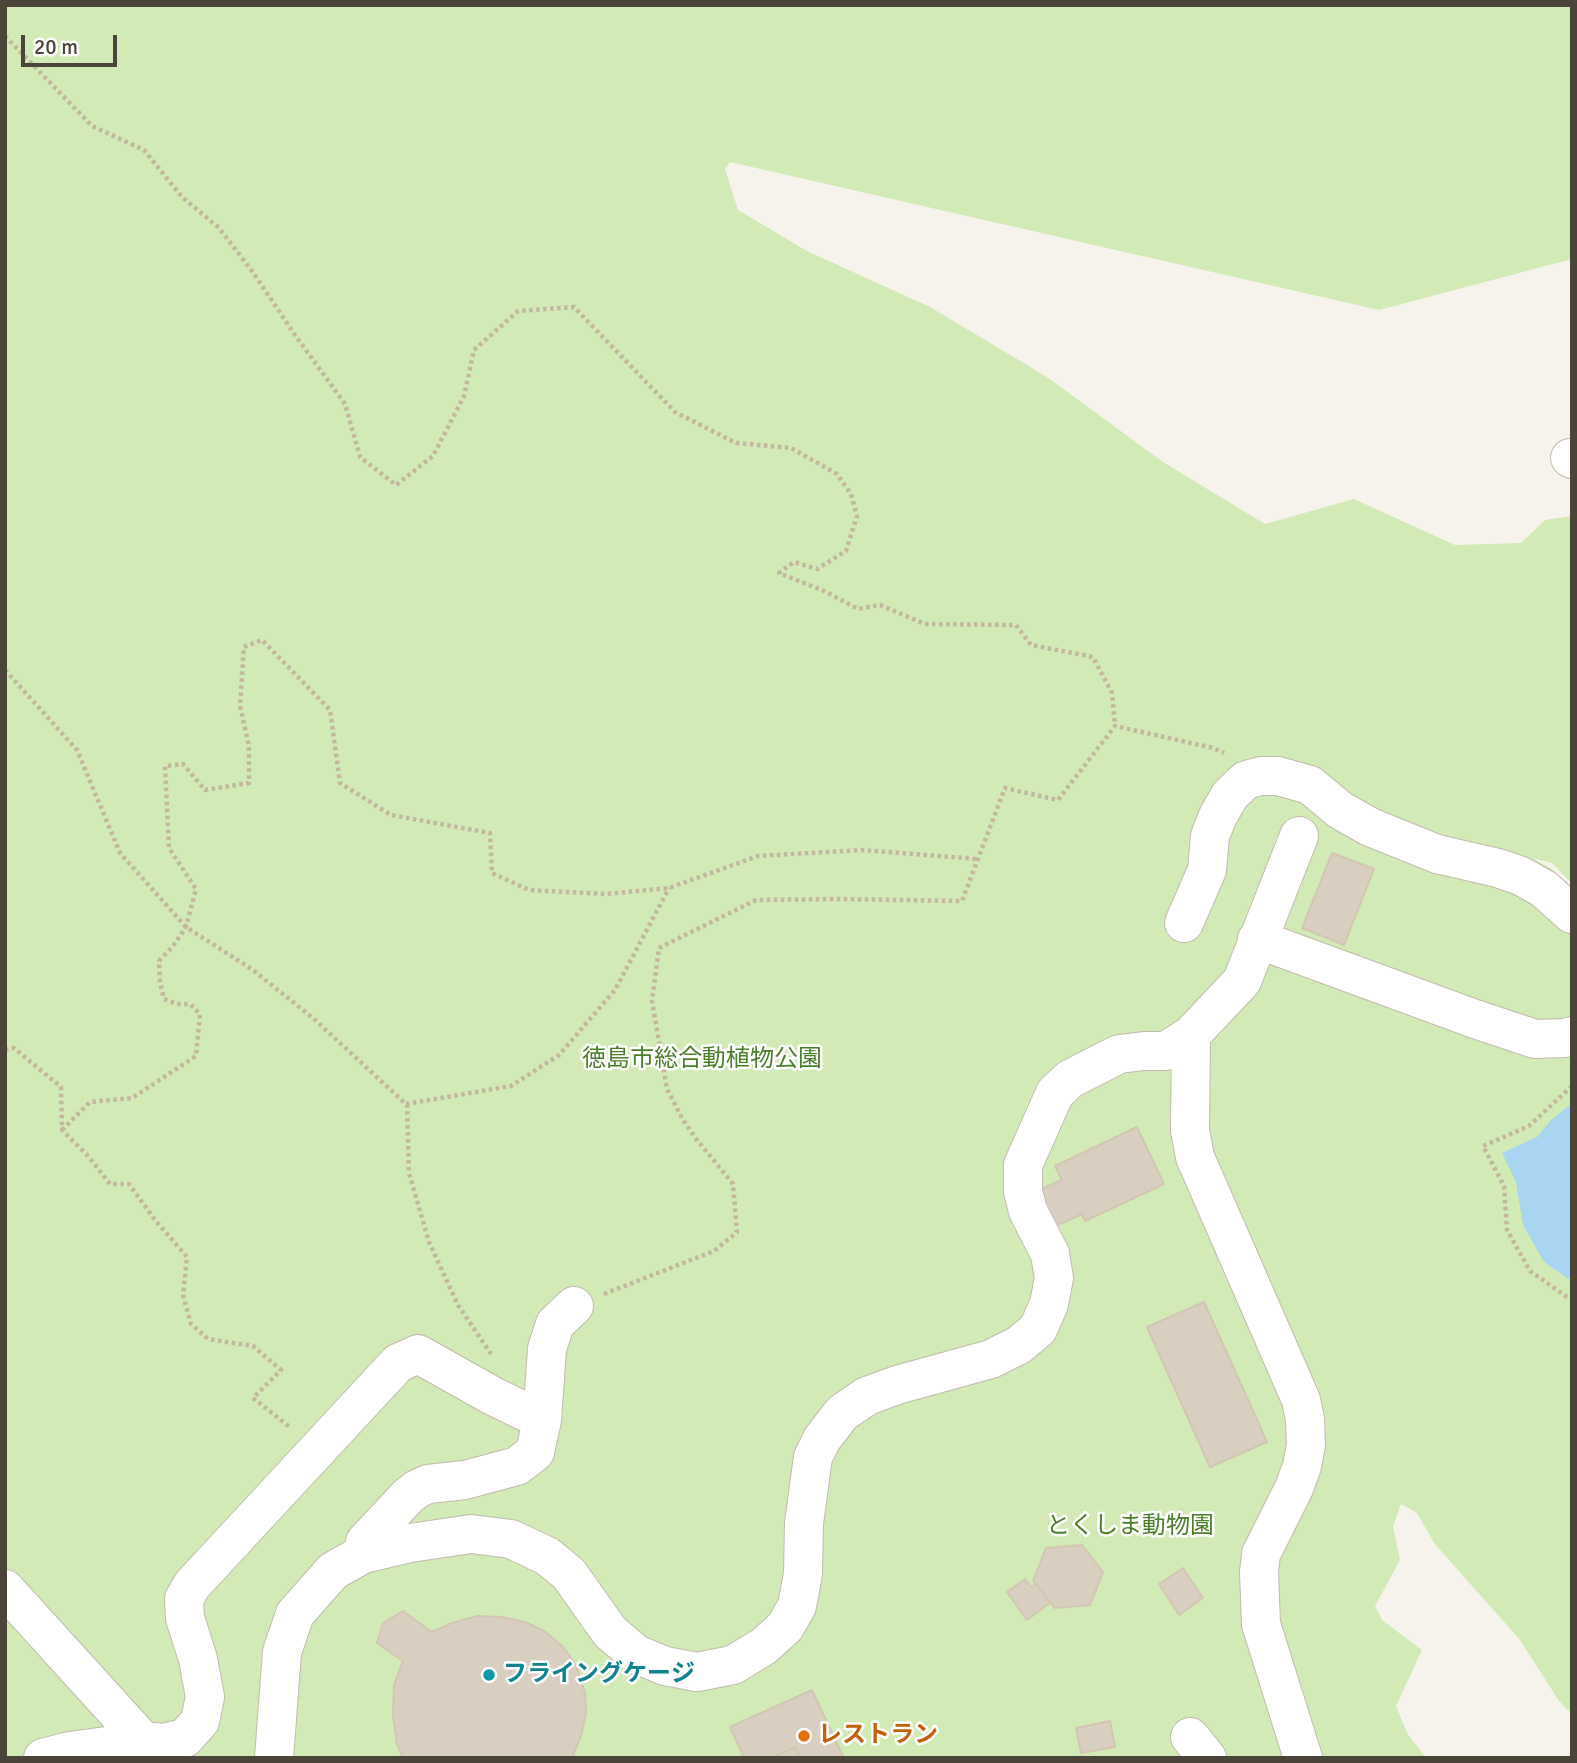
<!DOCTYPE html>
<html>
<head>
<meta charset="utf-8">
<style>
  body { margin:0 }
  #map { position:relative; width:1577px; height:1763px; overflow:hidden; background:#f6f3ec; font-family:Signika,sans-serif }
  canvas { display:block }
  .frame { position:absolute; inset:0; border:7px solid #4b4439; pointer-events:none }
  .scale { position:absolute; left:21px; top:35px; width:96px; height:32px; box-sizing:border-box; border:4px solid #4b4439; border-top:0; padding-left:9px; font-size:21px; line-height:24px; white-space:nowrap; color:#4b4439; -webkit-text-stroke:5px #fff; paint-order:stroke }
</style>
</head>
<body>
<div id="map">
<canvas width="1577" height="1763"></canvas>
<div class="frame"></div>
<div class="scale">20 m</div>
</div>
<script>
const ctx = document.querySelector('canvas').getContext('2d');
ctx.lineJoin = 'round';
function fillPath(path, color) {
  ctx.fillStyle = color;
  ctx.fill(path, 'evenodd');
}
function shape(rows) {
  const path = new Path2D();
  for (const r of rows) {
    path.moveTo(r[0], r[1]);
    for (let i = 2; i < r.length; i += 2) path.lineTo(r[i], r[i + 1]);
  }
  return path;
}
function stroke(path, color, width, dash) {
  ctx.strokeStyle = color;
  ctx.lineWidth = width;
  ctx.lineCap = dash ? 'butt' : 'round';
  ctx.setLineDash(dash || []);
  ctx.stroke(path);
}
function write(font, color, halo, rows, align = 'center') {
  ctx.font = font + ' Signika,"Noto Sans JP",sans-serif';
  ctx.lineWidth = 5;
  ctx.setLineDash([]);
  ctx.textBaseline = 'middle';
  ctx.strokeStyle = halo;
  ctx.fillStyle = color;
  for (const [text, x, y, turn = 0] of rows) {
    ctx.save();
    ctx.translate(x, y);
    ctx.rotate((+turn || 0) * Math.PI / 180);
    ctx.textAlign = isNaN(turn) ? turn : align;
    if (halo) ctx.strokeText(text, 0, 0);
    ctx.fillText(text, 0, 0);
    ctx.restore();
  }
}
const green = shape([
  [5,5,1572,5,1572,259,1379,310,730,162,725,169,738,210,807,251,930,307,1047,377,1163,462,1265,524,1354,499,1455,545,1521,543,1545,520,1572,516,1572,884,1552,863,1532,858,1552,869,1572,889,1572,1714,1559,1701,1520,1640,1434,1543,1417,1513,1401,1504,1393,1526,1400,1560,1375,1606,1382,1620,1422,1650,1396,1706,1407,1733,1426,1758,5,1758]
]);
const water = shape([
  [1572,1103,1572,1281,1544,1262,1523,1225,1516,1182,1502,1153,1537,1137,1550,1121]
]);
const building = shape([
  [1332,853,1374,869,1344,945,1302,928,1332,853],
  [1137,1127,1164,1184,1085,1221,1082,1214,1048,1230,1031,1194,1062,1180,1055,1166,1137,1127],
  [1204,1302,1267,1442,1210,1467,1147,1327,1204,1302],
  [1082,1545,1103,1572,1090,1605,1055,1608,1033,1581,1046,1548,1082,1545],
  [1183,1568,1203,1598,1179,1615,1159,1584,1183,1568],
  [1025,1579,1031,1587,1036,1584,1050,1603,1027,1620,1007,1592,1025,1579],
  [403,1611,432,1632,452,1623,477,1616,502,1617,525,1622,546,1632,563,1647,576,1665,585,1693,586,1713,581,1736,573,1755,576,1758,403,1758,397,1744,393,1715,394,1685,403,1661,377,1643,383,1623,403,1611],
  [812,1690,844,1758,800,1758,795,1747,771,1758,744,1758,730,1727,812,1690],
  [1110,1721,1115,1747,1081,1753,1076,1728,1110,1721],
  [795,1747,800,1758,771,1758,795,1747]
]);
const path = shape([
  [5,36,92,126,144,150,182,197,219,228,252,271,295,335,345,404,360,457,396,485,433,456,464,396,474,350,518,311,574,307,675,412,736,443,791,448,837,474,851,494,857,516,846,551,817,569,794,562,779,573,824,591,858,609,880,605,925,624,1016,625,1031,645,1093,657,1112,693,1115,726],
  [5,670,77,750,120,853,186,927,253,970,314,1019,407,1105,409,1173,429,1242,458,1305,491,1354],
  [5,1050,14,1048,61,1087,62,1130,88,1156,110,1184,129,1184,155,1220,187,1257,183,1295,191,1324,208,1339,253,1346,281,1370,253,1398,291,1428],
  [1572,1086,1529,1126,1483,1146,1504,1186,1507,1230,1530,1271,1567,1297,1572,1298],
  [406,1104,511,1086,559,1055,615,990,669,888],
  [62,1130,90,1102,132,1098,196,1056,200,1014,190,1004,177,1004,164,999,160,982,159,961,173,946,186,927,196,889,169,848,165,766,183,764,205,790,249,783,249,746,240,706,244,647,262,640,330,710,340,783,391,815,490,833,492,873,529,890,606,894,669,888,758,856,863,850,977,859],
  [604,1294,714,1251,737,1232,733,1184,697,1140,683,1120,667,1089,652,1001,659,948,756,900,836,899,962,901,1005,788,1058,800,1115,726,1213,748,1224,753]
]);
const minor = shape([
  [1570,458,1572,459],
  [1299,836,1242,981,1191,1035,1190,1130,1195,1157,1301,1400,1305,1419,1306,1445,1302,1466,1294,1488,1261,1554,1259,1572,1261,1624,1303,1758],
  [1184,923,1207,870,1210,836,1218,816,1230,795,1246,780,1261,776,1278,776,1310,785,1340,810,1370,827,1437,854,1498,868,1521,876,1544,889,1572,914],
  [1257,939,1475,1019,1535,1039,1565,1038,1572,1036],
  [363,1554,365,1542,408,1496,417,1489,428,1484,465,1480,517,1466,535,1452,542,1420,547,1349,555,1324,574,1306],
  [5,1589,143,1741,163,1743,185,1738,200,1721,205,1697,198,1659,185,1618,184,1599,192,1585,398,1363,418,1354,491,1395,542,1420],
  [1190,1737,1207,1758],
  [43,1758,70,1751,143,1741],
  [274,1758,282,1652,295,1614,333,1571,363,1554,410,1543,471,1534,511,1539,547,1556,569,1574,610,1632,636,1654,665,1666,697,1672,733,1665,764,1646,785,1627,797,1606,803,1574,804,1523,813,1457,822,1439,842,1413,867,1396,897,1385,991,1359,1019,1345,1038,1329,1049,1304,1054,1278,1050,1254,1028,1211,1023,1191,1023,1165,1055,1093,1070,1079,1119,1054,1144,1051,1166,1051,1191,1035]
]);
const markers = [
  [489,1675,7,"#0f9aa8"],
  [804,1736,7,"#e8710a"]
];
const parkNames = [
  ["徳島市総合動植物公園",702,1060],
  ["とくしま動物園",1130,1527]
];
const cultureNames = [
  ["フライングケージ",503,1675]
];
const foodNames = [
  ["レストラン",818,1736]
];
fillPath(green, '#d2eab5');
fillPath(water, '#a9d4f2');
fillPath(building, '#d8cfc1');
stroke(building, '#d3c7b4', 2);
stroke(minor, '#c2bbae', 40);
stroke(path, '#c4b79f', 4.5, [3.5, 3.5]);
stroke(minor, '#fff', 38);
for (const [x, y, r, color] of markers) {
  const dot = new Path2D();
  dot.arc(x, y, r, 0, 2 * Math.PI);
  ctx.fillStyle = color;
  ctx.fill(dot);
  stroke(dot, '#fff', 2.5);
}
write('24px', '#4a7f2a', '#fff', parkNames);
write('bold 24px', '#0d838f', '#fff', cultureNames, 'left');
write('bold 24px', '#c56008', '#fff', foodNames, 'left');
</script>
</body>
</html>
